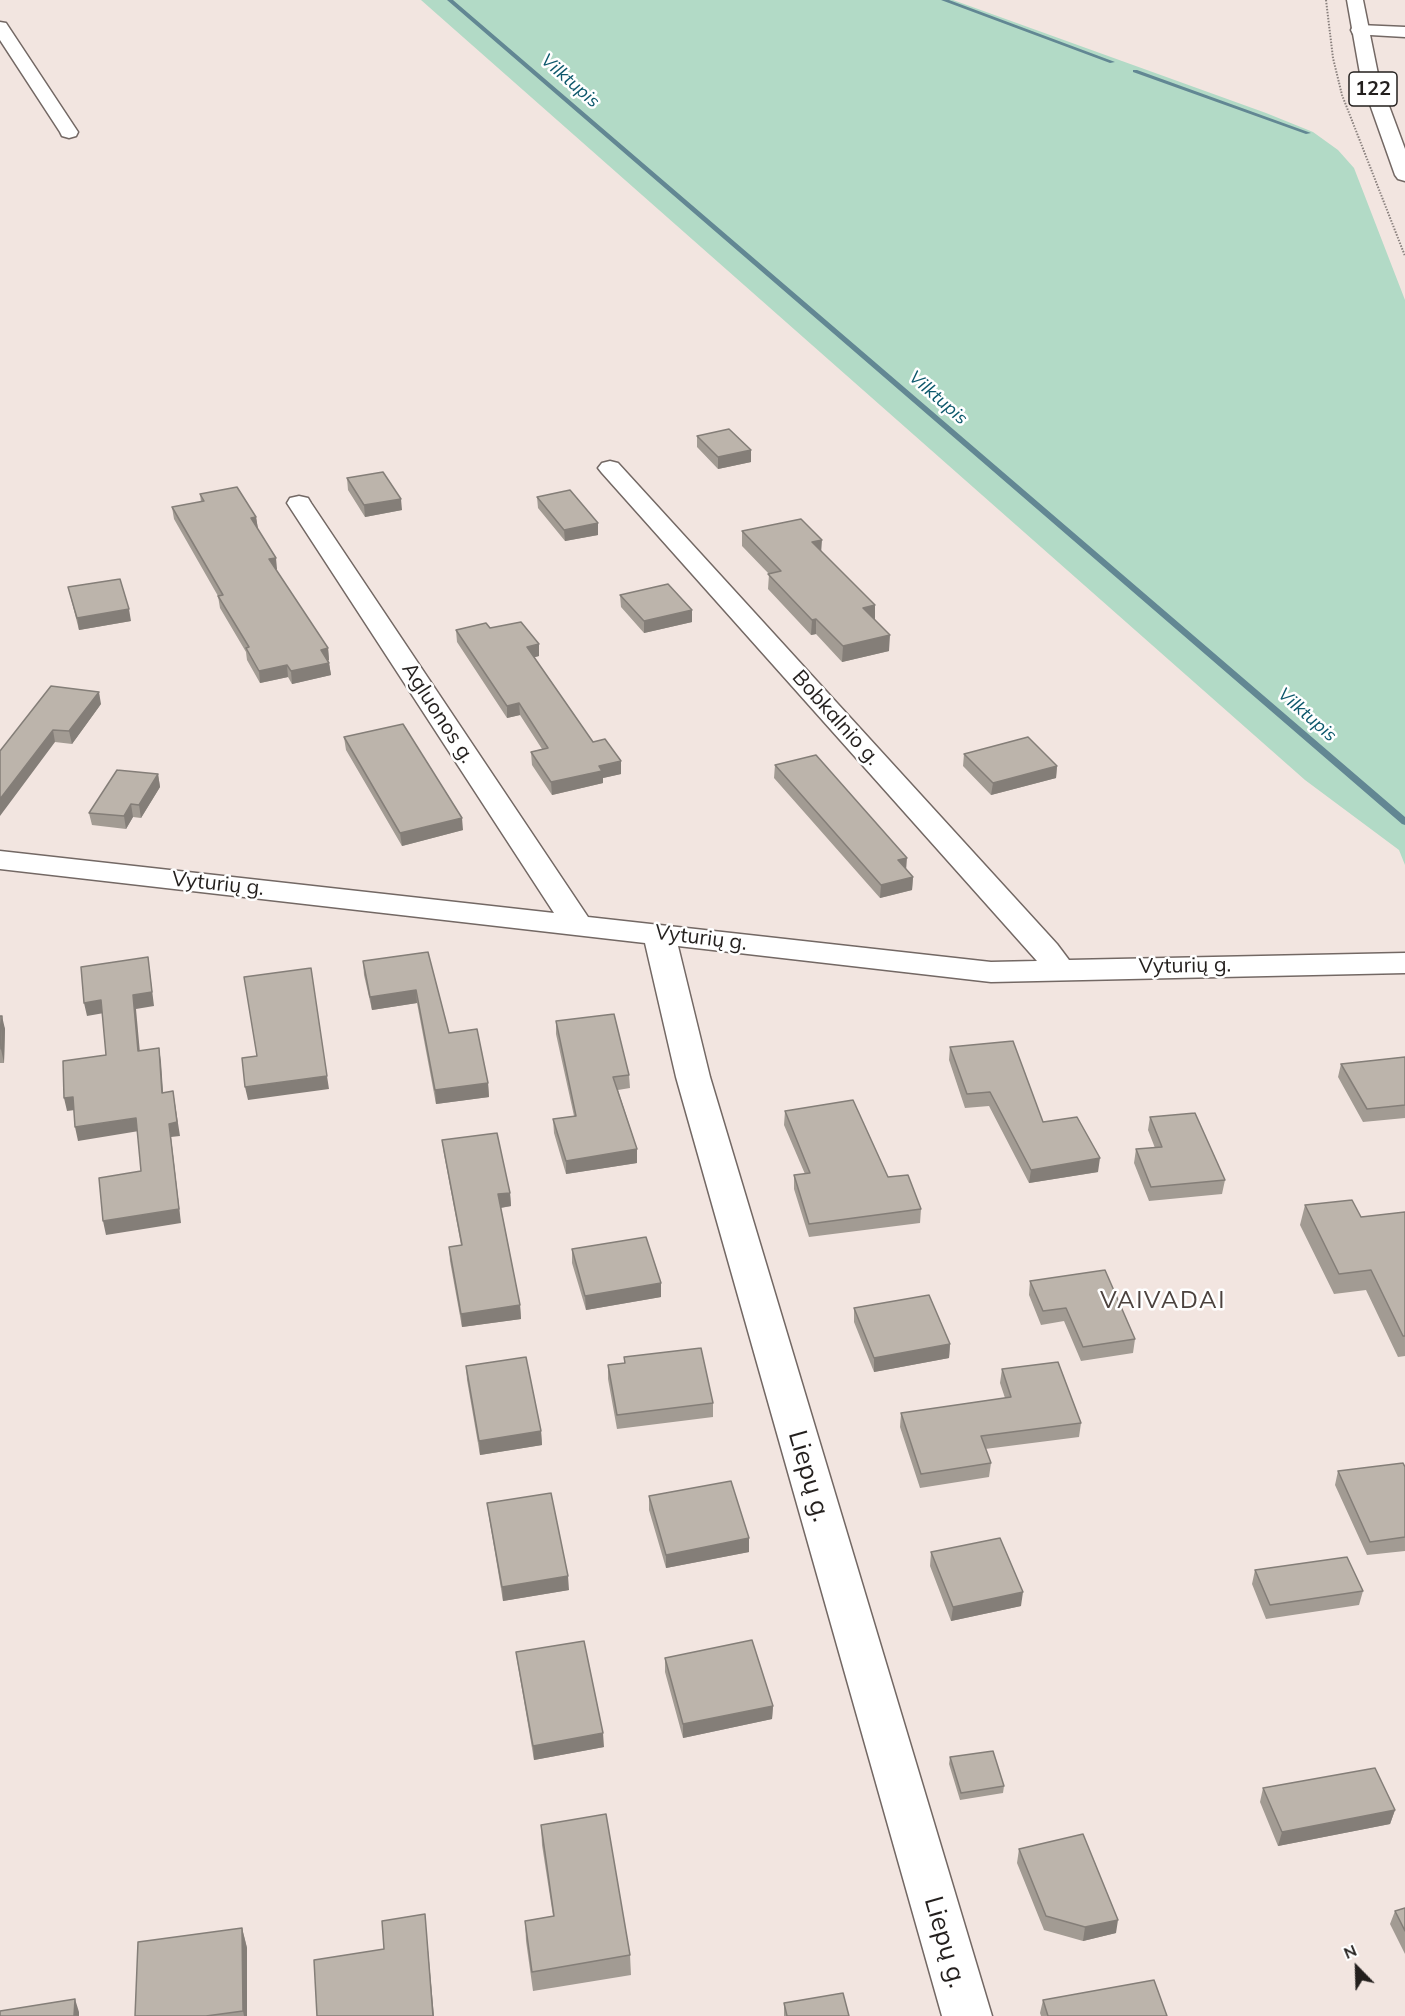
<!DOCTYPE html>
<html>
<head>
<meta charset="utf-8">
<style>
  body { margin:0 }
  #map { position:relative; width:1405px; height:2016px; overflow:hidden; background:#f2e5e0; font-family:Mulish,sans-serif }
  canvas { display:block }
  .north { position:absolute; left:1327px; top:1938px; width:60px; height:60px; -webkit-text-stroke:4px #fff; paint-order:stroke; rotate:337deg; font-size:16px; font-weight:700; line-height:24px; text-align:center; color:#231f1d }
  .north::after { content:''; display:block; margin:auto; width:21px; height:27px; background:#231f1d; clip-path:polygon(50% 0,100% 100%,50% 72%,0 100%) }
</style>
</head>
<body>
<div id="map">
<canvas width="1405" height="2016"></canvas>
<div class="north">N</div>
</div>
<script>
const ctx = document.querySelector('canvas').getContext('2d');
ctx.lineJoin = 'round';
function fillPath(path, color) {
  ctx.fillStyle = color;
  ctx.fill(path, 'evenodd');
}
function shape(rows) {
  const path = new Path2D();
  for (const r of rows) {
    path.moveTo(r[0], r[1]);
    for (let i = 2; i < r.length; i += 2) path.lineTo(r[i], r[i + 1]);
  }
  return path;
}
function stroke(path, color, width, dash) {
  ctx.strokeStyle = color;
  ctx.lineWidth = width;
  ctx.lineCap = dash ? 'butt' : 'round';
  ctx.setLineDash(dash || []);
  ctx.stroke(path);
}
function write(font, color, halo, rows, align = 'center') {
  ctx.font = font + ' Mulish,sans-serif';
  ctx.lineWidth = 5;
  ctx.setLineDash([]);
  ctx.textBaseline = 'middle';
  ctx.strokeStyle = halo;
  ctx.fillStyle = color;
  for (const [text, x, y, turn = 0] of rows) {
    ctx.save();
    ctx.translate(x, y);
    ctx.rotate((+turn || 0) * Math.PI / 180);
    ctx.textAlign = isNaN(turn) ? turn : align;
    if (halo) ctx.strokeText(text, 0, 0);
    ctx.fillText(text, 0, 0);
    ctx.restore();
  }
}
const green = shape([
  [421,0,953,0,1266,113,1313,132,1338,150,1354,168,1405,300,1405,865,1399,850,1305,780]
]);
const stream = shape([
  [447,0,453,0,1405,817,1405,825,1402,824,447,0],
  [941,0,949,0,1115,62,1110,63,941,0],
  [1133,70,1137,70,1311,133,1306,134,1133,72,1133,70]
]);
const path = shape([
  [1326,0,1333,58,1342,95,1405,256]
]);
const minor = shape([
  [0,22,6,23,78,132,76,136,69,138,62,136,60,132,0,40,0,22],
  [1359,25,1405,27,1405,37,1353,34,1351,30,1353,26,1359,25],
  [610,461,618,463,1057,944,1069,960,1405,953,1405,973,991,982,678,946,710,1077,992,2016,942,2016,676,1077,645,943,0,869,0,851,554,913,287,503,290,498,299,496,308,498,311,503,588,917,991,962,1037,961,602,473,598,468,602,463,610,461]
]);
const primary = shape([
  [1347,0,1363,0,1379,79,1405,149,1405,181,1398,179,1395,175,1361,79,1347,0]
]);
const wall = shape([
  [697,436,751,462,718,469,697,447],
  [347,478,402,510,365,517,348,490],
  [200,494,256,517,258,529,277,569,276,570,328,648,329,660,328,661,329,663,331,675,292,684,288,677,260,683,247,660,246,652,220,608,218,596,174,519,172,507,201,502],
  [537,497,598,535,565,541,538,508],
  [742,531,822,552,875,619,889,651,842,662,816,634,811,635,768,589,769,574,742,546],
  [68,587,131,621,79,630],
  [620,595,692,610,692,622,644,633,621,607],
  [490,628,539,644,539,656,534,657,593,742,621,774,603,778,603,783,552,795,532,765,531,752,542,749,520,715,507,718,457,642,456,630],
  [101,704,72,744,55,742,0,751],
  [344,737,463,830,402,846,346,750],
  [964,754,1057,766,1056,778,991,795,963,766],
  [775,765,906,870,913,877,912,890,880,898,774,778],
  [158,774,160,787,141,818,133,817,126,829,92,825,89,813],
  [428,952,449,1033,488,1083,489,1097,436,1104,417,1003,372,1010,364,975,363,961],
  [0,1016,5,1029,4,1063,0,1063],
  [556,1021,629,1075,630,1088,618,1090,637,1149,637,1163,566,1174,554,1133,553,1119,574,1116,556,1034],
  [950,1047,1098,1172,1029,1183,989,1106,965,1108,949,1060],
  [1405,1057,1405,1118,1363,1122,1338,1077,1341,1064],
  [785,1111,888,1177,921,1209,920,1223,809,1237,794,1189,794,1175,805,1174,784,1125],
  [1150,1117,1225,1180,1222,1194,1149,1201,1134,1163,1136,1149,1155,1148,1148,1130],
  [442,1140,510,1193,511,1206,501,1208,520,1305,521,1319,462,1327,450,1261,449,1247,461,1245,444,1154],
  [1305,1205,1361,1217,1405,1212,1405,1356,1398,1357,1366,1290,1334,1294,1300,1225],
  [572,1249,661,1283,661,1297,586,1310,572,1263],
  [1030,1281,1135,1339,1133,1353,1081,1361,1064,1321,1041,1325,1029,1295],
  [854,1308,950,1344,949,1358,874,1372,854,1322],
  [624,1357,713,1403,713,1417,617,1429,608,1379,608,1365,624,1363],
  [466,1366,541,1431,542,1445,480,1455,467,1380],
  [1002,1369,1081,1423,1079,1437,985,1449,991,1463,989,1477,920,1488,900,1427,901,1413,1005,1398,1000,1383],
  [1405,1467,1405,1551,1367,1555,1335,1485,1338,1471],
  [649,1496,749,1552,666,1568,649,1510],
  [487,1503,569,1590,503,1601,489,1517],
  [931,1552,1021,1606,951,1621,930,1566],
  [1255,1570,1363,1591,1359,1605,1266,1619,1252,1584],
  [516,1652,604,1747,534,1760,518,1666],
  [665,1658,773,1706,772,1719,683,1738,665,1672],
  [950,1757,1004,1786,1003,1793,960,1800,949,1764],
  [1263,1788,1395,1810,1390,1824,1278,1846,1260,1802],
  [541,1825,630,1955,631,1975,533,1991,526,1941,525,1921,553,1916,542,1845],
  [1019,1849,1116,1933,1083,1941,1044,1930,1017,1863],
  [1405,1908,1405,1954,1390,1924,1395,1911],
  [242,1928,247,1948,247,2016,135,2016],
  [1043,2000,1167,2016,1041,2016,1040,2013],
  [784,2003,849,2016,784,2016]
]);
const shadedWall = shape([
  [751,450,751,462,718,469,718,457],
  [401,499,402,510,365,517,364,505],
  [256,517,258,529,251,518],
  [598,523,598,535,565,541,564,530],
  [822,540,821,554,812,542],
  [276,558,277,569,271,571,269,559],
  [875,605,875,620,863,608],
  [129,609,131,621,79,630,77,618],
  [692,610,692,622,644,633,644,621],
  [816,619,816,634,811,635,812,620],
  [890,635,889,651,842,662,843,646],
  [539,644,539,656,528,659,527,647],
  [328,648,329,660,322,662,321,650],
  [329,663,331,675,292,684,291,671],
  [287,665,288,677,260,683,259,671],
  [99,692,101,704,72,744,69,731],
  [519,703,520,715,507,718,507,706],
  [53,730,55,742,0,816,0,799],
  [621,761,621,774,603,778,603,783,552,795,551,782,599,766],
  [1057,766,1056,778,991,795,993,783],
  [158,774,160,787,141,818,139,805],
  [131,804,133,817,126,829,124,816],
  [462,818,463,830,402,846,400,833],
  [907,858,906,871,898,860],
  [913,877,912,890,880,898,881,885],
  [148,957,154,1006,136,1009,141,1064,138,1051,133,995],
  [416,990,417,1003,372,1010,370,997],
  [101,1000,104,1013,87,1016,84,1003],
  [2,1016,5,1029,4,1063,1,1049],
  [159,1048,161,1062,164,1106,162,1093],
  [327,1076,329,1089,248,1100,245,1087],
  [488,1083,489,1097,436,1104,435,1090],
  [173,1091,180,1136,171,1137,181,1223,106,1235,103,1221,179,1209,169,1124],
  [73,1097,75,1110,67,1111,64,1098],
  [136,1118,139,1131,78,1141,75,1127],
  [637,1149,637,1163,566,1174,566,1161],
  [1100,1158,1098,1172,1029,1183,1031,1170],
  [510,1193,511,1206,499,1208,498,1194],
  [661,1283,661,1297,586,1310,585,1296],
  [520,1305,521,1319,462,1327,461,1314],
  [950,1344,949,1358,874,1372,874,1358],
  [541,1431,542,1445,480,1455,479,1441],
  [749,1538,749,1552,666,1568,666,1555],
  [568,1576,569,1590,503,1601,502,1587],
  [1023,1592,1021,1606,951,1621,953,1607],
  [773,1706,772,1719,683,1738,683,1724],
  [603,1733,604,1747,534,1760,533,1746],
  [1395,1810,1390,1824,1278,1846,1282,1832],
  [425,1914,426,1928,434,2016,433,2016],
  [1118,1920,1116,1933,1083,1941,1085,1927],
  [242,1928,247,1948,247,2016,244,2016,243,2011],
  [75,1999,79,2012,79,2016,74,2016]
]);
const building = shape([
  [729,429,751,450,718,457,697,436,729,429],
  [383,472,401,499,364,505,347,478,383,472],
  [237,487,256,517,251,518,276,558,269,559,328,648,321,650,329,663,291,671,287,665,259,671,246,648,249,647,218,596,223,595,172,507,204,501,200,494,237,487],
  [570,490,598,523,564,530,537,497,570,490],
  [801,519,822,540,812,542,875,605,863,608,890,635,843,646,816,619,812,620,768,574,781,571,742,531,801,519],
  [120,579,129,609,77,618,68,587,120,579],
  [668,584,692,610,644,621,620,595,668,584],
  [521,622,539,644,527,647,593,742,605,739,621,761,599,766,602,771,551,782,531,752,548,748,519,703,507,706,456,630,486,623,490,628,521,622],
  [51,686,99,692,69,731,53,730,0,799,0,751,51,686],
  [403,724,462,818,400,833,344,737,403,724],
  [1028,737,1057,766,993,783,964,754,1028,737],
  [816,755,907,858,898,860,913,877,881,885,775,765,816,755],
  [117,770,158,774,139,805,131,804,124,816,89,813,117,770],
  [428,952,449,1033,477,1029,488,1083,435,1090,416,990,370,997,363,961,428,952],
  [148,957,152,992,133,995,138,1051,159,1048,162,1093,173,1091,177,1122,169,1124,179,1209,103,1221,99,1178,141,1171,136,1118,75,1127,73,1097,64,1098,63,1061,106,1055,101,1000,84,1003,81,967,148,957],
  [311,968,327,1076,245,1087,242,1058,257,1056,244,977,311,968],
  [614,1014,629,1075,613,1077,637,1149,566,1161,553,1119,576,1116,556,1021,614,1014],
  [0,1016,2,1016,0,1049,0,1016],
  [1013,1041,1043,1122,1077,1117,1100,1158,1031,1170,990,1092,967,1094,950,1047,1013,1041],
  [1405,1057,1405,1105,1367,1109,1341,1064,1405,1057],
  [853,1100,888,1177,908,1175,921,1209,809,1224,794,1175,810,1173,785,1111,853,1100],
  [1195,1113,1225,1180,1151,1187,1136,1149,1162,1147,1150,1117,1195,1113],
  [497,1133,510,1193,498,1194,520,1305,461,1314,449,1247,462,1245,442,1140,497,1133],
  [1352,1200,1361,1217,1405,1212,1405,1336,1403,1336,1371,1270,1339,1274,1305,1205,1352,1200],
  [646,1237,661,1283,585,1296,572,1249,646,1237],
  [1105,1270,1135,1339,1083,1347,1066,1308,1043,1311,1030,1281,1105,1270],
  [929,1295,950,1344,874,1358,854,1308,929,1295],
  [701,1348,713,1403,617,1415,608,1365,625,1363,624,1357,701,1348],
  [526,1357,541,1431,479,1441,466,1366,526,1357],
  [1058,1362,1081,1423,981,1436,991,1463,921,1474,901,1413,1011,1397,1002,1369,1058,1362],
  [1403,1463,1405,1467,1405,1537,1370,1542,1338,1471,1403,1463],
  [731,1481,749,1538,666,1555,649,1496,731,1481],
  [551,1493,568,1576,502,1587,487,1503,551,1493],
  [1000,1538,1023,1592,953,1607,931,1552,1000,1538],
  [1347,1557,1363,1591,1270,1605,1255,1570,1347,1557],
  [752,1640,773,1706,683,1724,665,1658,752,1640],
  [584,1641,603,1733,533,1746,516,1652,584,1641],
  [993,1751,1004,1786,961,1793,950,1757,993,1751],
  [1375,1768,1395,1810,1282,1832,1263,1788,1375,1768],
  [606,1814,630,1955,532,1972,525,1921,554,1916,541,1825,606,1814],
  [1083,1834,1118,1920,1085,1927,1046,1916,1019,1849,1083,1834],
  [1405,1908,1405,1931,1395,1911,1405,1908],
  [425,1914,433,2016,317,2016,314,1960,384,1949,382,1921,425,1914],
  [242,1928,243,2011,206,2016,135,2016,138,1942,242,1928],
  [1154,1980,1167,2016,1048,2016,1043,2000,1154,1980],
  [843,1993,849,2016,787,2016,784,2003,843,1993],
  [75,1999,74,2016,0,2016,0,2011,75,1999]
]);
const farWaternames = [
  ["Vilktupis",570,81,41],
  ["Vilktupis",938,398,41],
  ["Vilktupis",1307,715,41]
];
const shields = [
  [1373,89,48]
];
const shieldNames = [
  ["122",1373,89]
];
const streetNames = [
  ["Agluonos g.",438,713,57],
  ["Bobkalnio g.",836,718,48],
  ["Vyturių g.",218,884,6],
  ["Vyturių g.",701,938,7],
  ["Vyturių g.",1185,966,-1]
];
const quarterNames = [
  ["VAIVADAI",1163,1301]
];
const nearStreetnames = [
  ["Liepų g.",809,1476,74],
  ["Liepų g.",945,1942,74]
];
fillPath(green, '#b2dac6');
fillPath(stream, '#628793');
stroke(minor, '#736864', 3);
stroke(primary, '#736864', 3);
stroke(path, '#8a817e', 2, [1.5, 1.5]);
fillPath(minor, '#fff');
fillPath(primary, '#fff');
fillPath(wall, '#a29b93');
fillPath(shadedWall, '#847e78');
fillPath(building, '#bcb4ab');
stroke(building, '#847e78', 1.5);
write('italic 18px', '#0d586c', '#fff', farWaternames);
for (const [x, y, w] of shields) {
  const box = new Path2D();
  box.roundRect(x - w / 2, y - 17, w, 34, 4.5);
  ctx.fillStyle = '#fff';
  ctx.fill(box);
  stroke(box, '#231f1d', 1.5);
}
write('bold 20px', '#231f1d', null, shieldNames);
write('21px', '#231f1d', '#fff', streetNames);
ctx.letterSpacing = '1.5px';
write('24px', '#4c423e', '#fff', quarterNames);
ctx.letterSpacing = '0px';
write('26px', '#231f1d', '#fff', nearStreetnames);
</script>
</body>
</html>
